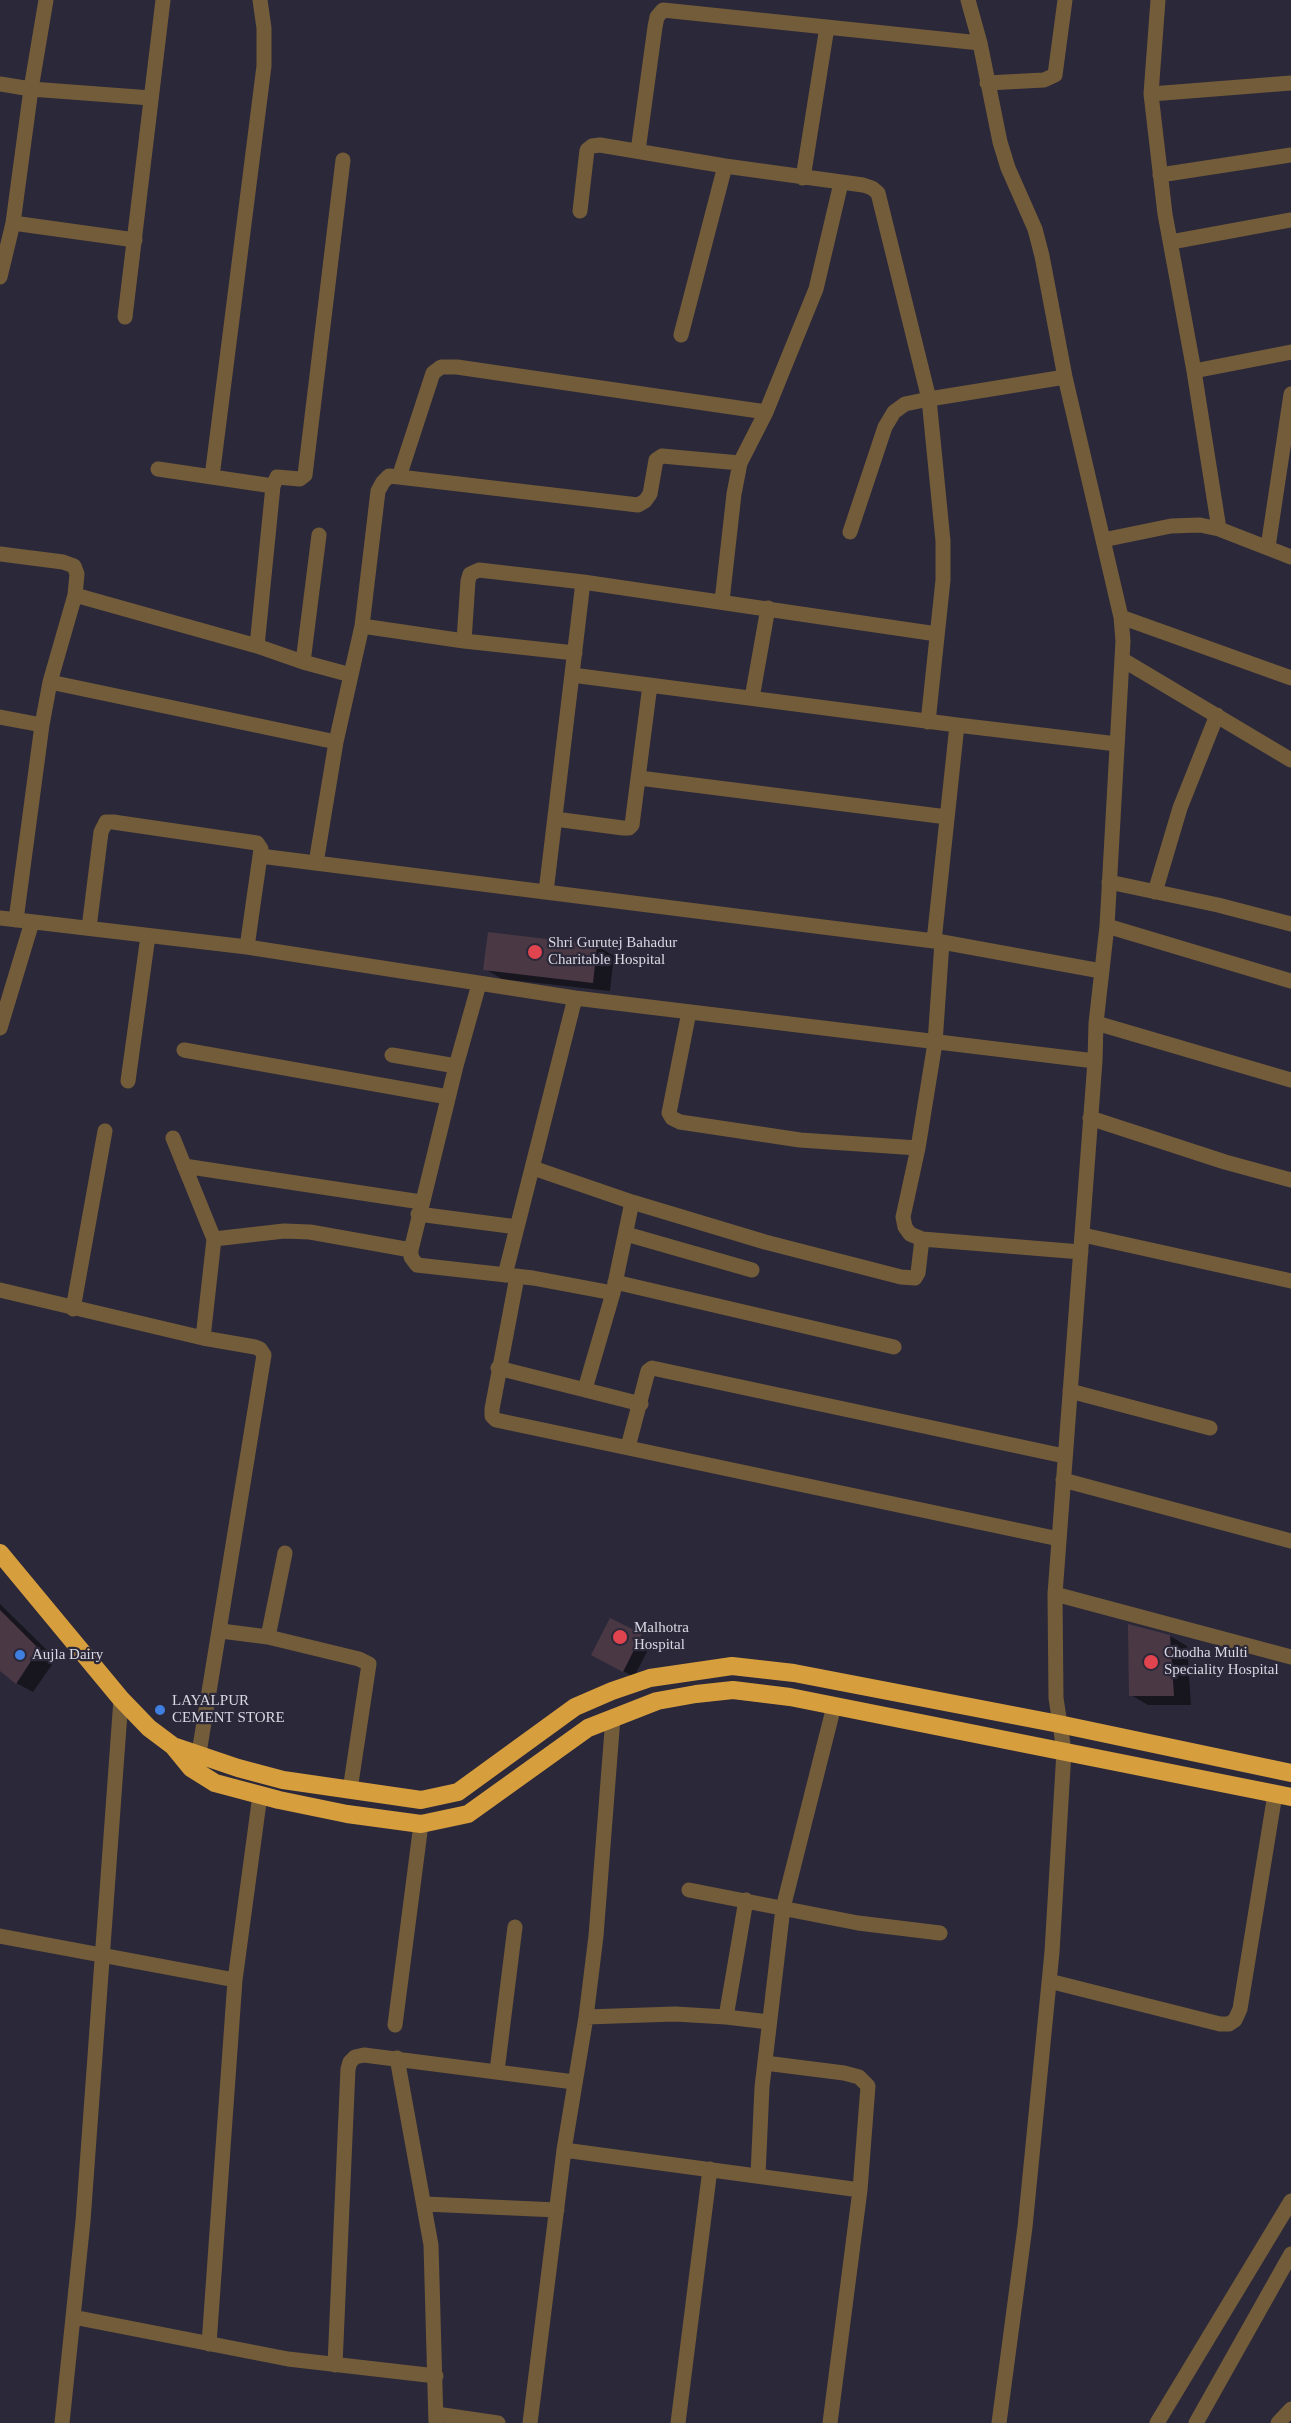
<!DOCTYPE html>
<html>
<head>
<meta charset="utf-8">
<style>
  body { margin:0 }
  canvas { display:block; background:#2b2839 }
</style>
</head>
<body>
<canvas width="1291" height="2423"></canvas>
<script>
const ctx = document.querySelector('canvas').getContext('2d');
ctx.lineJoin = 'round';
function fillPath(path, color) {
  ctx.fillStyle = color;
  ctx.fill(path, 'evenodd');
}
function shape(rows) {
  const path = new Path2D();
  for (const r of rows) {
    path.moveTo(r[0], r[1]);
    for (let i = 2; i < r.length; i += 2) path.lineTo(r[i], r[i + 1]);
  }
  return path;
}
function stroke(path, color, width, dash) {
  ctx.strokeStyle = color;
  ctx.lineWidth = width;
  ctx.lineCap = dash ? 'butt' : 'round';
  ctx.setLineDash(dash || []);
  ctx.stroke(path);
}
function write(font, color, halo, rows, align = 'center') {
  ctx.font = font + ' Georgia,serif';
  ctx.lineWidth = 4.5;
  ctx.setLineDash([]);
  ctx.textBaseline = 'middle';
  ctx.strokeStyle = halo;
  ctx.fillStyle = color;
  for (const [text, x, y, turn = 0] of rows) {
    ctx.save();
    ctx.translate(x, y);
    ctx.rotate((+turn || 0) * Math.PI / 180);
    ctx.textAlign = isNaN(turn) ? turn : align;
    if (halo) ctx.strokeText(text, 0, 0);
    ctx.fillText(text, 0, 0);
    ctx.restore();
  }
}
const shadow = shape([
  [489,933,597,946,614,956,610,991,502,979,485,969],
  [0,1604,56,1659,33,1692,16,1683,0,1669],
  [641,1636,652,1642,634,1677,604,1661],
  [1170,1636,1187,1646,1191,1705,1148,1705,1131,1695]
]);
const building = shape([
  [488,932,597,945,593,983,483,970],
  [0,1610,39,1649,16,1684,0,1671],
  [610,1618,642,1634,623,1672,591,1655],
  [1128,1624,1170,1635,1174,1696,1129,1696]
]);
const minor = shape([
  [968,0,980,43,1000,142,1008,168,1035,229,1042,256,1065,377,1121,617,1123,641,1107,926,1096,1023,1095,1061,1055,1594,1056,1698,1064,1751,1052,1952,1025,2227,999,2423],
  [1158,0,1151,94,1165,214,1194,371,1219,529],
  [987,83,1044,80,1055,75,1065,0],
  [0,84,31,89,151,98],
  [1151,94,1291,83],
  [638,151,655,27,657,17,663,10,980,43],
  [1160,175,1291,155],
  [803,178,827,27],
  [580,211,587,150,592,146,600,145,725,166,863,185,872,188,878,193,929,399,943,541,943,580,928,722],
  [13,223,135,240],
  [1171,242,1291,220],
  [0,277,13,223,31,89,46,0],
  [125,317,163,0],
  [681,335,725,166],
  [1194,371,1291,352],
  [158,469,273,486,257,646],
  [212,477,264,66,264,28,260,0],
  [399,477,638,505,645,501,650,494,656,460,662,456,740,463],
  [273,486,277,477,300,479,305,475,343,160],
  [850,532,885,427,894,412,905,404,929,399,1065,377],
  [1103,540,1171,526,1200,525,1219,529,1291,557],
  [1268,547,1291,394],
  [0,554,63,562,74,566,77,574,75,595,50,682,42,725,16,920],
  [75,595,257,646,303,662,351,675,362,626,378,491,383,482,389,476,399,477,433,373,441,367,457,367,766,412],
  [722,601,734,494,740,463,766,412,816,289,841,183],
  [1121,617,1291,678],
  [362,626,464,641,575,653],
  [464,641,468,581,470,574,479,570,583,582,937,634],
  [1123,660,1291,760],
  [303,662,319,535],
  [572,675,957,725,1117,744],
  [50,682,336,742,316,863],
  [752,698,768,608],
  [0,717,42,725],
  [336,742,351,675],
  [639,778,947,817],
  [555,819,623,828,629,828,632,825,650,685],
  [260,856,942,942,1101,971],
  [1109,882,1218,905,1291,924],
  [546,892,583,582],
  [1155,892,1180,808,1217,715],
  [0,918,247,947,575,998,1095,1061],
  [1107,926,1291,981],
  [89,928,101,832,106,822,113,822,257,843,261,849,247,947],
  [934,941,957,725],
  [942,942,935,1043,918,1148,903,1217,905,1227,910,1234,922,1239,1081,1252],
  [689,1012,670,1108,669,1113,672,1118,680,1122,800,1140,918,1148],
  [1096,1023,1291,1080],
  [0,1028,32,922],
  [184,1050,448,1097],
  [392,1055,456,1066],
  [128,1081,148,936],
  [1090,1118,1225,1162,1291,1180],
  [173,1138,214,1239,284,1231,310,1232,411,1250,411,1257,417,1265,533,1278,613,1293],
  [184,1166,421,1202],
  [533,1168,632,1202,765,1242,901,1277,915,1278,918,1273,922,1239],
  [418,1214,517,1227],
  [626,1234,752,1270],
  [1083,1235,1291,1281],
  [411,1250,456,1066,479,984],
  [505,1275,575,998],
  [517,1277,492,1409,492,1416,496,1420,1059,1539],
  [615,1282,894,1347],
  [0,1290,203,1338,255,1347,260,1349,264,1355,199,1753],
  [73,1309,105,1131],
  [203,1338,214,1239],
  [498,1368,641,1404],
  [585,1389,613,1293,632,1202],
  [1070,1391,1210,1428],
  [628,1447,648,1371,652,1368,1064,1456],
  [1063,1480,1291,1541],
  [1055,1594,1291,1657],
  [221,1631,268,1637,359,1659,369,1664,350,1790],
  [268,1637,285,1553],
  [689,1890,858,1923,940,1933],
  [0,1936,235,1980],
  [1049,1981,1220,2024,1229,2024,1235,2020,1240,2009,1275,1794],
  [586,2017,675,2014,726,2017,769,2022],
  [726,2017,746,1900],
  [395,2025,421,1824],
  [397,2058,431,2245,436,2423],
  [765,2063,844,2073,859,2077,868,2086,860,2190,830,2423],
  [497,2071,515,1927],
  [564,2150,860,2190],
  [758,2175,762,2087,783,1908,834,1706],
  [425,2204,557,2210],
  [73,2317,288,2359,436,2376],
  [209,2344,235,1980,260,1795],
  [335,2365,348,2069,350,2062,355,2057,364,2055,574,2082],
  [436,2414,498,2423],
  [62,2423,83,2221,121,1699],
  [530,2423,564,2150,586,2017,596,1936,613,1717],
  [678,2423,710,2169],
  [1157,2423,1291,2201],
  [1196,2423,1291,2254],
  [1278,2423,1291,2409]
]);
const highway = shape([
  [0,1553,121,1699,149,1728,173,1746,191,1768,215,1783,279,1800,347,1814,421,1824,468,1814,588,1728,657,1701,696,1694,733,1690,790,1697,1291,1797],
  [173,1746,238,1768,283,1780,421,1800,458,1792,575,1707,612,1691,650,1678,732,1666,794,1673,1059,1724,1291,1773]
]);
const markers = [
  [535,952,8,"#e0444e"],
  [620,1637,8,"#e0444e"],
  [20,1655,6,"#3f7fe0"],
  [1151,1662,8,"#e0444e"],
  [160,1710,6,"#3f7fe0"]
];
const poiNames = [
  ["Shri Gurutej Bahadur",548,943],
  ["Charitable Hospital",548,960],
  ["Malhotra",634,1628],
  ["Hospital",634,1645],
  ["Chodha Multi",1164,1653],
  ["Speciality Hospital",1164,1670],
  ["Aujla Dairy",32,1655],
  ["LAYALPUR",172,1701],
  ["CEMENT STORE",172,1718]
];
fillPath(shadow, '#0007');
fillPath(building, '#4a3945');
stroke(minor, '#735c39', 15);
stroke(highway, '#d79e3d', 18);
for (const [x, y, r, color] of markers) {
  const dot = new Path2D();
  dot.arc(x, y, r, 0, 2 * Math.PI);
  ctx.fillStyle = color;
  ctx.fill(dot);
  stroke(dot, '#2b2839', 2);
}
write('15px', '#dad8e3', '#2b2839', poiNames, 'left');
</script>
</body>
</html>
